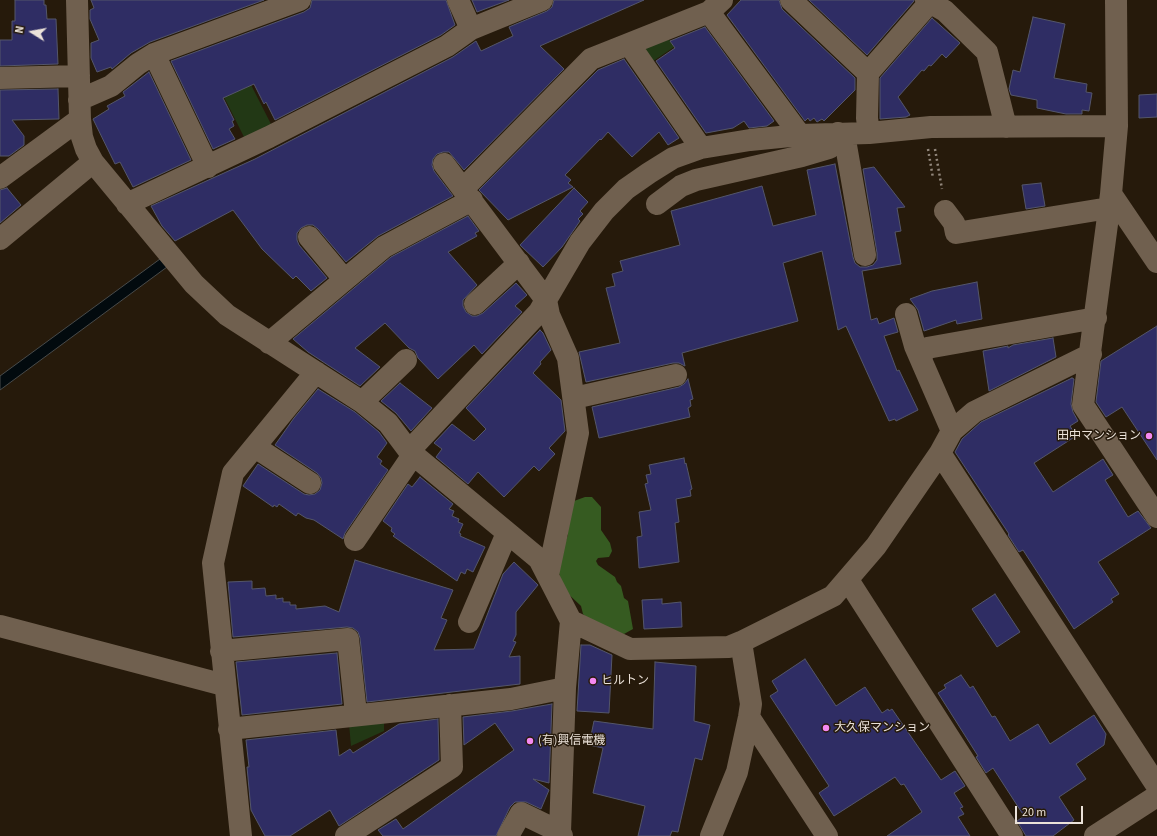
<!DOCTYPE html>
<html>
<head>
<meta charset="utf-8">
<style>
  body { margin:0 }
  #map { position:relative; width:1157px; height:836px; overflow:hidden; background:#261a0b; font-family:"Source Sans 3",sans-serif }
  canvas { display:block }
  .north { position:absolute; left:12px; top:12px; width:40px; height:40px; -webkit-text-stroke:3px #261a0b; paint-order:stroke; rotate:281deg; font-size:11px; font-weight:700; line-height:16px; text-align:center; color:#ebe2d9 }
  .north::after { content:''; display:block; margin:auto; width:14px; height:18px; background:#ebe2d9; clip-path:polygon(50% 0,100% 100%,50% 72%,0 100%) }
  .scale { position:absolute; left:1015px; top:806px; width:68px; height:18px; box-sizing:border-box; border:2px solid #ebe2d9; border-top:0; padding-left:5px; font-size:12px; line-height:14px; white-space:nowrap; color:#ebe2d9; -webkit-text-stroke:3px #261a0b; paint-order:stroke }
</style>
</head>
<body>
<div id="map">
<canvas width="1157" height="836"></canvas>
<div class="north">N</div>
<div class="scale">20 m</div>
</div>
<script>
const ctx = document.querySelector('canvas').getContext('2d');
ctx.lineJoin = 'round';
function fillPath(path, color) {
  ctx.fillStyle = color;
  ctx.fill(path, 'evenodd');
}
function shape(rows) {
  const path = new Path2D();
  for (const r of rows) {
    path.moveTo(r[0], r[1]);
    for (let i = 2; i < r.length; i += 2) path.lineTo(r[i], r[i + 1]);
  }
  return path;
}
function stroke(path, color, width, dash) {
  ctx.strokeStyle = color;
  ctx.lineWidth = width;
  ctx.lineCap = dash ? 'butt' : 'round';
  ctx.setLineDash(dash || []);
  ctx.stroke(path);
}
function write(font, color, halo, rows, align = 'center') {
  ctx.font = font + ' "Source Sans 3","Noto Sans JP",sans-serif';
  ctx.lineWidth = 3;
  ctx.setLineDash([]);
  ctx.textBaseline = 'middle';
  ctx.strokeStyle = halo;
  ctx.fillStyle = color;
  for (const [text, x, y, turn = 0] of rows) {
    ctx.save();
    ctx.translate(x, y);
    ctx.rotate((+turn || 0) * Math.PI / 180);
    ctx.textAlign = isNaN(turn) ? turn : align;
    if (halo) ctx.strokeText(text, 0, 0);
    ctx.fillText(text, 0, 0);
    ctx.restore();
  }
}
const green = shape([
  [666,35,674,47,652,62,644,50],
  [245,73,273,128,246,141,219,87],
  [384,721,384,731,351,746,349,724]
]);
const forest = shape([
  [585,497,592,497,601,507,601,530,610,543,612,551,609,557,598,558,596,561,598,565,615,577,617,582,621,586,624,598,628,601,633,629,624,634,617,633,587,618,583,614,581,606,564,590,559,573,562,551,568,535,565,531,574,501]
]);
const water = shape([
  [160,259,167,267,0,390,0,376,160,259]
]);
const building = shape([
  [15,0,44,0,44,5,46,5,47,19,56,19,58,64,0,66,0,40,12,40,12,21,15,21,15,0],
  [91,0,264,0,150,42,131,53,112,69,111,67,97,72,91,58,91,43,99,40,90,19,90,10,94,8,91,0],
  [312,0,446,0,455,25,441,35,275,120,266,102,264,104,254,84,223,98,234,120,232,121,234,126,229,129,235,139,213,149,171,61,304,12,310,8,312,0],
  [472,0,509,0,477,12,472,0],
  [554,0,644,0,540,46,564,69,464,170,449,152,443,152,437,154,433,159,432,165,434,171,453,196,378,236,346,262,318,229,313,225,307,225,301,228,297,233,297,240,299,245,327,278,311,291,296,276,293,279,262,249,233,210,175,241,162,226,151,206,255,159,453,57,476,41,481,51,513,36,509,27,547,11,552,7,554,0],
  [741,0,779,0,782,9,855,78,855,90,824,121,822,119,817,122,814,118,810,121,808,118,805,121,727,15,741,0],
  [809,0,914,0,914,1,867,55,809,0],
  [1033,17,1065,24,1054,78,1087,84,1086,92,1092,93,1089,111,1082,110,1082,114,1066,114,1037,108,1037,100,1011,95,1009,89,1013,70,1020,72,1033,17],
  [932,18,960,43,946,58,942,54,931,66,929,65,924,71,922,70,898,97,910,115,906,117,880,119,880,78,932,18],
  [705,27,774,121,767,126,749,128,744,121,733,128,706,133,656,61,675,48,670,41,705,27],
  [624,59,679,138,668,145,659,132,632,157,608,132,601,140,600,139,565,175,571,180,568,183,573,187,508,220,479,190,598,70,624,59],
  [149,72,191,160,133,187,120,162,115,164,93,119,109,109,107,106,125,96,123,92,149,72],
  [58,89,59,119,12,120,24,136,24,145,9,156,0,156,0,90,58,89],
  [1157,94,1157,117,1139,118,1139,95,1157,94],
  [835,164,853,257,855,263,860,267,867,267,873,265,877,260,877,253,863,169,874,167,905,207,897,208,901,231,895,232,901,264,862,271,871,320,877,318,879,324,894,318,898,332,884,336,897,371,899,370,918,410,896,421,895,419,889,421,846,326,838,330,822,251,783,263,798,321,682,353,685,366,679,363,673,363,586,382,579,352,620,343,606,288,615,286,612,274,623,271,620,261,680,245,671,211,762,186,773,226,816,215,807,170,835,164],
  [1041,183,1045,206,1026,209,1022,185,1041,183],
  [7,188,21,205,0,223,0,190,7,188],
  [574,188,588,202,580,211,583,214,578,219,580,221,562,247,543,267,520,245,574,188],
  [468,216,479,231,475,233,477,236,448,252,477,285,463,300,463,306,466,312,472,316,477,316,483,313,516,283,527,295,515,306,522,312,482,354,474,345,438,379,418,358,415,351,409,348,385,323,355,348,380,367,360,386,308,352,293,339,391,257,468,216],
  [977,282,982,319,957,324,956,320,924,331,918,310,910,299,932,291,977,282],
  [1157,326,1157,460,1122,407,1106,417,1096,402,1101,361,1157,326],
  [540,330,543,333,551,350,540,362,541,364,533,373,561,400,565,431,549,448,555,454,539,471,534,466,504,497,478,472,468,484,436,457,442,449,434,443,452,424,474,441,486,429,466,408,540,330],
  [1053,338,1056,357,989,391,983,351,1008,346,1008,348,1013,345,1053,338],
  [1072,378,1074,379,1071,404,1073,412,1078,421,1070,426,1076,436,1034,463,1053,492,1103,459,1113,475,1105,480,1128,517,1138,511,1151,528,1098,562,1119,594,1111,599,1113,602,1074,629,1023,550,1019,552,1008,535,1009,534,955,452,962,439,981,422,1072,378],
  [688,379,693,399,690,400,691,406,688,408,690,417,599,438,592,407,679,387,684,384,688,379],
  [400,383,432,408,411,431,396,413,381,401,400,383],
  [318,389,355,412,379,432,387,443,377,457,382,461,380,464,388,470,345,533,343,539,314,520,306,518,298,513,296,516,279,504,277,507,274,505,273,507,243,486,258,464,304,494,309,495,315,494,320,490,322,483,321,478,317,473,275,445,294,418,318,389],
  [684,458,685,464,686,463,692,489,690,490,691,496,676,499,679,522,675,523,679,562,639,568,637,537,642,536,639,512,651,510,645,484,648,483,646,475,651,474,649,465,684,458],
  [420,477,453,504,449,509,454,511,452,516,459,519,458,522,463,524,459,533,461,534,460,536,485,547,473,572,467,569,465,574,461,572,457,581,393,536,395,534,391,531,392,528,383,521,408,484,412,487,420,477],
  [355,560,453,590,441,618,447,620,434,650,474,649,503,574,514,562,538,585,516,612,516,635,513,641,516,642,509,657,520,656,520,684,367,702,360,638,358,632,353,628,347,627,233,637,228,582,252,581,252,589,265,588,266,596,276,595,276,599,283,598,283,602,290,602,290,605,296,605,296,609,325,606,339,612,355,560],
  [995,594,1020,632,997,647,972,609,995,594],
  [662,599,662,604,681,602,682,627,644,629,642,600,662,599],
  [581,645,590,645,612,655,609,713,577,711,581,645],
  [337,653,342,704,242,715,236,662,337,653],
  [805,659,836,706,865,687,882,713,888,709,889,711,892,709,941,780,955,771,965,786,954,793,963,807,960,808,964,814,958,817,970,836,887,836,922,812,904,784,901,785,895,777,834,816,819,793,829,786,770,696,778,691,772,681,805,659],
  [655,662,696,666,694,721,710,725,702,760,695,758,678,832,672,831,670,836,638,836,645,806,593,793,603,748,589,745,594,721,653,729,655,662],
  [961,675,970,688,973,686,992,717,995,716,1010,741,1038,724,1050,744,1094,715,1106,734,1104,745,1076,764,1086,779,1059,797,1074,820,1053,836,1026,836,1017,821,1024,816,993,768,986,773,976,757,978,756,938,693,946,688,944,685,961,675],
  [552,704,549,783,533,779,549,790,541,809,526,802,515,802,510,807,496,836,383,836,378,830,396,819,403,829,514,750,495,723,464,745,463,717,512,711,552,704],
  [438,719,439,760,339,826,330,810,290,836,265,836,251,810,247,767,249,767,246,740,336,730,339,756,350,749,353,753,399,724,438,719]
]);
const path = shape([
  [928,149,933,178],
  [935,149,942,189]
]);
const minor = shape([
  [77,0,80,119,82,137,86,149,93,162,194,284,227,315,362,402,388,423,409,451,539,559,571,621,630,649,729,647,741,642],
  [458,0,471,29],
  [791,0,868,73],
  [926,0,945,11,987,52,1006,127],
  [1116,0,1117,126,1111,194,1083,405,1157,517],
  [709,12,800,135],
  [629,44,701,148],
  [154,54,208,167],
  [0,78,79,76],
  [79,100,111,86,138,64,154,54,300,0],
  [869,133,867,118,868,73,930,2],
  [844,134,865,255],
  [444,164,546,300,549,315,568,358,578,433,548,575],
  [0,178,80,119],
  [463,189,591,59,709,12,722,0],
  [1111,194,1157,262],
  [127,204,269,137,447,46,471,29,542,0],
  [657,204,681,186,696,180,802,156,829,148,838,133],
  [945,211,954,223,956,233,1109,208],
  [309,237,344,279],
  [0,239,93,162],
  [475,304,519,263],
  [906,314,915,346,952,431],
  [269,343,384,247,472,200],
  [921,356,927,348,1096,318],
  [574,398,676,375],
  [362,402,406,360],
  [255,447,310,483],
  [409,451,539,312,580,242,604,211,626,189,649,173,673,158,701,148,750,140,800,135,869,133,931,127,1117,126],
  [940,453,1157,786],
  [355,540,413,455],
  [848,580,1012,836],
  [469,622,507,533],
  [0,626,224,685],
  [221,651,348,639,356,714],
  [749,717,827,836],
  [229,729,511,699,565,688],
  [241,836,213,563,233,473,316,372],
  [346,836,452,767,450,705],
  [508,836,521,813,560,832],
  [562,836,560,832,565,688,571,621],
  [711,836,737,772,749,717,751,704,741,642,833,596,876,546,940,453,952,431,974,412,1091,354],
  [1095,836,1157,796]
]);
const markers = [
  [1149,436,4,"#f489f1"],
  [593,681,4,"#f489f1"],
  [826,728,4,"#f489f1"],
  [530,741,4,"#f489f1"]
];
const poiNames = [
  ["田中マンション",1141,436,"right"],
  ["ヒルトン",601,681],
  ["大久保マンション",834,728],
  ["(有)興信電機",538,741]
];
fillPath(green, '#223815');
fillPath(forest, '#365b21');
fillPath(water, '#020a0e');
stroke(water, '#484b4b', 1);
fillPath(building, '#2f2d64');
stroke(building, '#54566a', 1);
stroke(path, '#92877c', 2.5, [2, 3]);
stroke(minor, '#70604f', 22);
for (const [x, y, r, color] of markers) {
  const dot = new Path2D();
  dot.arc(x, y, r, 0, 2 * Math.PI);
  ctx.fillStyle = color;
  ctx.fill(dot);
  stroke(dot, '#261a0b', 1.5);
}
write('12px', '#ebe2d9', '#261a0b', poiNames, 'left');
</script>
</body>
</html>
